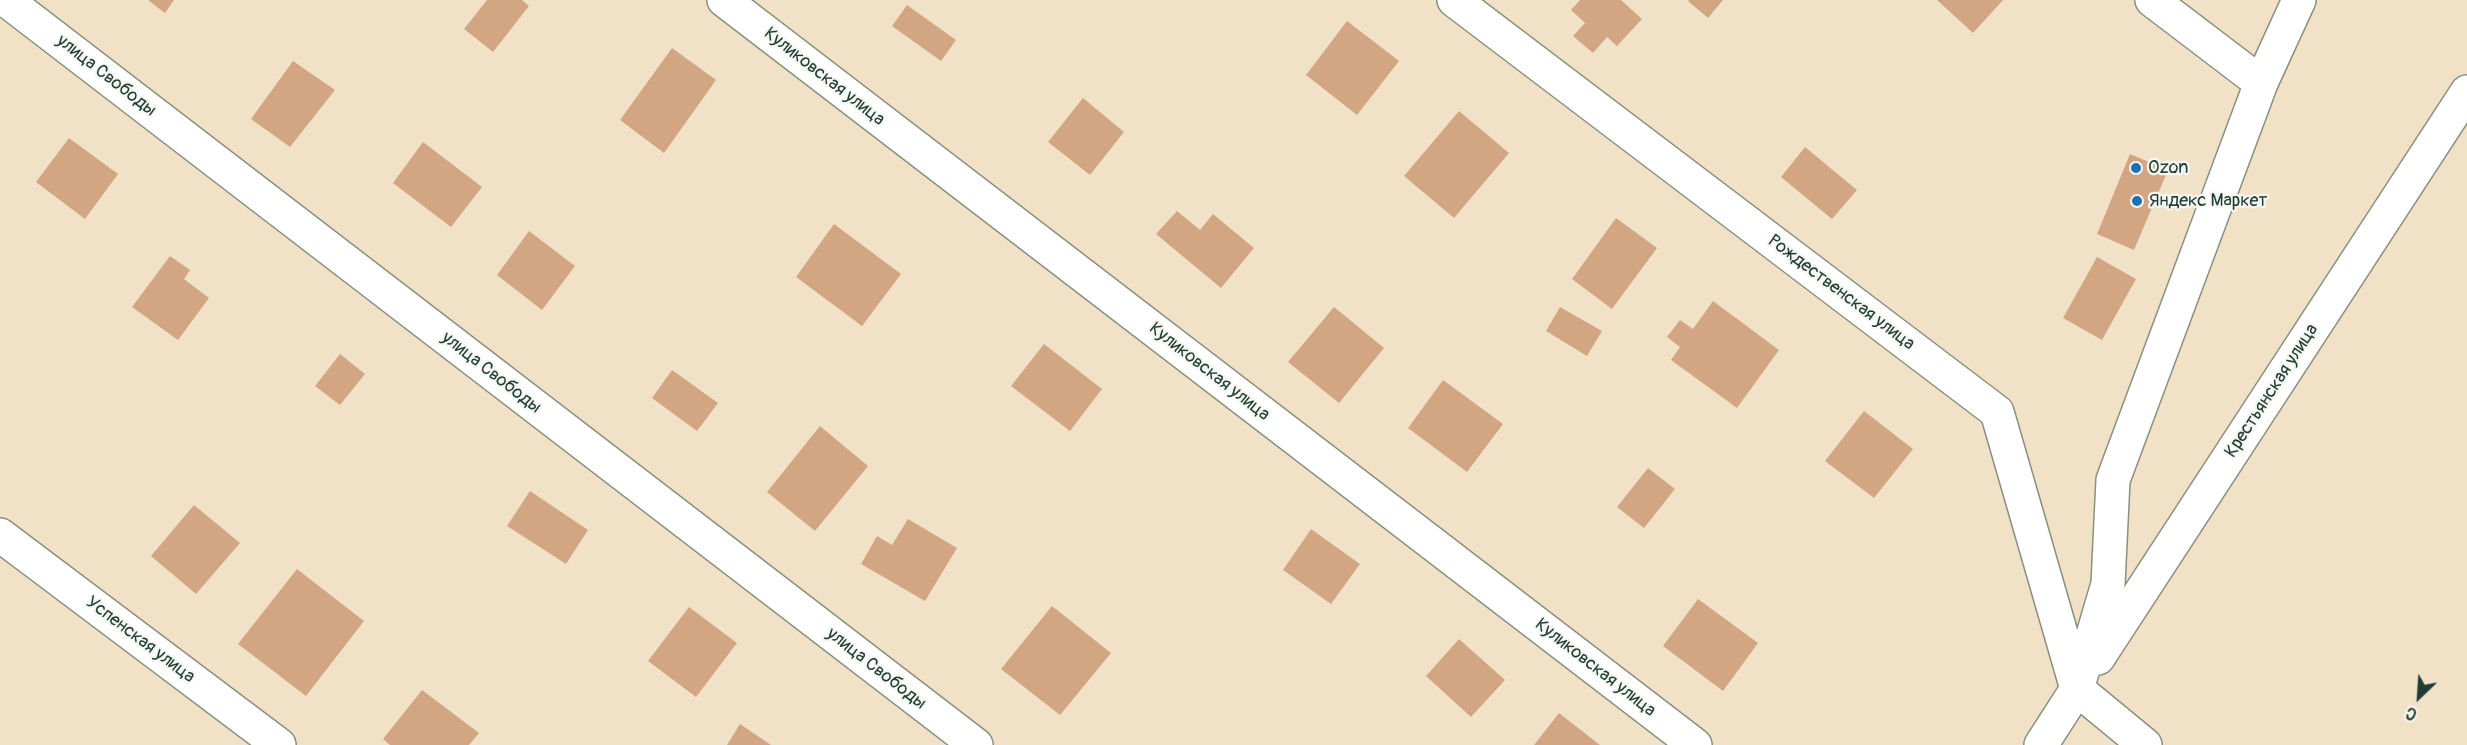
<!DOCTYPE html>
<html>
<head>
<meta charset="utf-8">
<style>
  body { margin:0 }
  #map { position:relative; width:2467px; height:745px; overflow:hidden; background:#f1e2c7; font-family:Pangolin,sans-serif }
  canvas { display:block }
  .north { position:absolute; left:2389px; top:667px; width:60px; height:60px; -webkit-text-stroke:4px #f6f6f2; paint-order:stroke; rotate:205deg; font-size:16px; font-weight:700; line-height:24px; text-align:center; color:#1f3d34 }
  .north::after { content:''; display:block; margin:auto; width:21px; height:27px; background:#1f3d34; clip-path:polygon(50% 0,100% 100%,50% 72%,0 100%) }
</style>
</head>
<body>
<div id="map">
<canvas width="2467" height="745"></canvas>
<div class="north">С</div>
</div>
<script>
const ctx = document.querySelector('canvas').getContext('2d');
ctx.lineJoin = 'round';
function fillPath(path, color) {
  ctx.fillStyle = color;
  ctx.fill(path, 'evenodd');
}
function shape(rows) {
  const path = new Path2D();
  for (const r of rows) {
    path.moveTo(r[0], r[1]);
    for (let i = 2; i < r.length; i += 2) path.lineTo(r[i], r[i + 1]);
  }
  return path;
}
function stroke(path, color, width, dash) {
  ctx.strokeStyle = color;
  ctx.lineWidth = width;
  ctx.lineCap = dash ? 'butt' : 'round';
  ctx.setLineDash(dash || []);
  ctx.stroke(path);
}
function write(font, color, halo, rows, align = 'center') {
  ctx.font = font + ' Pangolin,sans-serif';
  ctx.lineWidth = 4.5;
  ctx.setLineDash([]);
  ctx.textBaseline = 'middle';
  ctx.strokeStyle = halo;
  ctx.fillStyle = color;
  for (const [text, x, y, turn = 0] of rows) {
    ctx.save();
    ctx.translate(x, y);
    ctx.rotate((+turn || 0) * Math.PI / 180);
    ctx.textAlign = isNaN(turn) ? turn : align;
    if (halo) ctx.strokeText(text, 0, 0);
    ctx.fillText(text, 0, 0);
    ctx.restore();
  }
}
const building = shape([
  [148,0,174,0,165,13],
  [487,0,522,0,529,6,493,52,464,29],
  [1580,0,1621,0,1642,19,1617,46,1607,37,1593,53,1573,36,1585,23,1571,10],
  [1689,0,1723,0,1708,18,1688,1],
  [1937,0,2003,0,1973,33],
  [907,5,956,40,941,61,892,26],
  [1347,21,1399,61,1357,115,1306,75],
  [672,48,716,80,664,153,620,120],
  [293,61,335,90,290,147,251,119],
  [1083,98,1124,132,1090,175,1048,142],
  [1459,111,1509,153,1454,218,1404,176],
  [69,138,118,174,85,219,36,182],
  [423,142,482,187,451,227,393,183],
  [1805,147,1857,190,1832,219,1781,177],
  [2130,154,2168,170,2134,250,2097,234],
  [1177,211,1200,230,1213,214,1254,248,1221,288,1156,234],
  [1616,218,1657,248,1612,309,1572,279],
  [834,224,901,274,862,326,796,277],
  [529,231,575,266,542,310,497,275],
  [170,256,190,270,184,279,209,298,178,340,132,307],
  [2097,257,2136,279,2102,340,2063,318],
  [1713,301,1779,350,1737,408,1671,360,1680,347,1667,337,1680,320,1693,329],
  [1334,307,1384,348,1339,403,1288,362],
  [1560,307,1602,331,1587,356,1546,331],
  [1044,344,1102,389,1070,431,1011,386],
  [340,354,365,374,340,405,315,386],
  [672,370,718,403,697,431,652,398],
  [1443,380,1503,424,1467,472,1408,428],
  [1864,411,1913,449,1874,498,1825,461],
  [820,426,868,466,815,531,767,492],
  [1648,468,1675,489,1644,528,1617,507],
  [530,491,588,530,566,564,507,526],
  [194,505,240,543,196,594,151,556],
  [908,519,957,548,925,601,861,564,877,536,892,545],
  [1311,529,1360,564,1331,604,1283,570],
  [297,569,364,621,306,696,238,644],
  [1698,599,1758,643,1723,691,1663,646],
  [1052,606,1111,653,1060,715,1001,669],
  [689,607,737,643,696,697,648,661],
  [1459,639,1505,680,1471,717,1426,676],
  [422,690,479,733,469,745,390,745,383,739],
  [1559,713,1600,745,1534,745],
  [740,724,771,745,727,745]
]);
const minor = shape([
  [6,0,976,745],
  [724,0,1695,745],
  [1454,0,1997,412,2077,689],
  [2152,0,2261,83],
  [0,535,279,745],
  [2098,658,2467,92],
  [2077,689,2145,745],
  [2041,745,2077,689,2108,584,2113,480,2261,83,2299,0]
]);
const markers = [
  [2136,168,6,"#1f6fb2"],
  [2137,201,6,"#1f6fb2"]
];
const streetNames = [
  ["улица Свободы",106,76,38],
  ["Куликовская улица",824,77,38],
  ["Рождественская улица",1841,293,37],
  ["Куликовская улица",1209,372,38],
  ["улица Свободы",491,373,38],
  ["Крестьянская улица",2272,391,-57],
  ["Успенская улица",140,640,37],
  ["Куликовская улица",1595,668,38],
  ["улица Свободы",876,669,38]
];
const poiNames = [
  ["Ozon",2148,168],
  ["Яндекс Маркет",2149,201]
];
fillPath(building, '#d2a683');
stroke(minor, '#88907e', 36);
stroke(minor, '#fff', 33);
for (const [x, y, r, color] of markers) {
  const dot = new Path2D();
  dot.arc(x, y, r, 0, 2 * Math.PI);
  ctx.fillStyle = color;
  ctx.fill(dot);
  stroke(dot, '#f6f6f2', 2);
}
write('18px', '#1f3d34', '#f6f6f2', streetNames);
write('18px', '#1f3d34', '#f6f6f2', poiNames, 'left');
</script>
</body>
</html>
